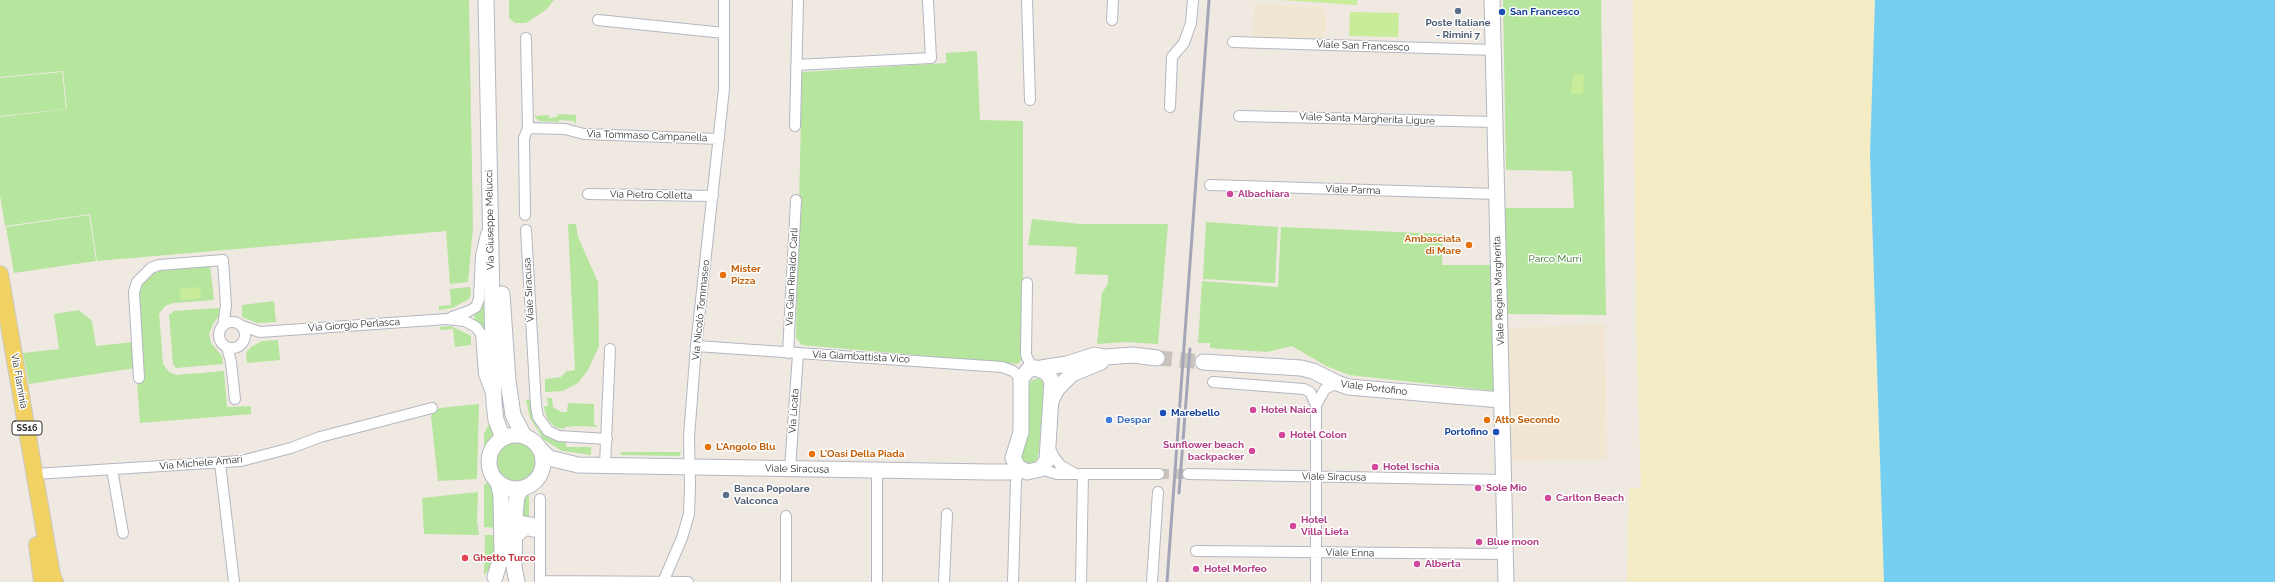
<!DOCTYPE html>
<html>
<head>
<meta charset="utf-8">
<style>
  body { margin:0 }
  canvas { display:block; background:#efe9e1 }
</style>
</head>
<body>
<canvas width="2275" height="582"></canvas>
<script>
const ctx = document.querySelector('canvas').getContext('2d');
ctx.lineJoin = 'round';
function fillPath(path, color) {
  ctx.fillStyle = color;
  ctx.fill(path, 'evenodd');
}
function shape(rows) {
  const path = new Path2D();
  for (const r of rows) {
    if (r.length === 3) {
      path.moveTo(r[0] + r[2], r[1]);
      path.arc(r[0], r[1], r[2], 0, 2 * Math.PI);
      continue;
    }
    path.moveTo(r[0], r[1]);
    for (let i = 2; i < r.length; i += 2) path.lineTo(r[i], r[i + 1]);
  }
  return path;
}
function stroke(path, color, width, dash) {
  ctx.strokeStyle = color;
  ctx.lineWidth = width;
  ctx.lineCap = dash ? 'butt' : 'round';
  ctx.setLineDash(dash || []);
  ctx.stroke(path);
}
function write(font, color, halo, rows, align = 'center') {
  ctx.font = font + ' Raleway,sans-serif';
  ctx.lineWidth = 3;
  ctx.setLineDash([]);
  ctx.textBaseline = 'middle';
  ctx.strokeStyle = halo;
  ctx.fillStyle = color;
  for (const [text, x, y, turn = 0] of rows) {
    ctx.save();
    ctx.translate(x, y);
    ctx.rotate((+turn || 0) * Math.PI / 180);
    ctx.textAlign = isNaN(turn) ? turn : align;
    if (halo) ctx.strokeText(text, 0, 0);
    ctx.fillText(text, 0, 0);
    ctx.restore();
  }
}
const education = shape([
  [1254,4,1324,6,1324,9,1326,9,1326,32,1323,32,1323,40,1253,37],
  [1605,324,1607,459,1511,461,1505,328]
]);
const green = shape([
  [0,0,469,0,473,228,468,282,450,284,446,231,97,261,90,214,5,226,0,195,0,117,67,109,63,71,0,77],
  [509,0,554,0,546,10,526,23,515,23,509,18],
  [1503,0,1601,0,1606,315,1507,314,1505,208,1574,208,1572,171,1506,170],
  [977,51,980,120,1023,121,1023,358,1018,364,802,345,796,338,802,72,946,63,946,53],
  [62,72,66,109,0,116,0,78],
  [558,114,576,115,576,124,574,121,559,120,559,122,539,121,534,116,549,115,549,118,557,117],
  [89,215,96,261,14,273,6,227],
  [1032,219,1080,224,1168,224,1158,344,1125,342,1097,344,1102,293,1108,284,1108,275,1075,274,1077,247,1028,245],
  [1206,222,1278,227,1275,283,1203,279],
  [568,224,576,224,578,237,598,282,599,346,588,370,578,383,563,391,545,392,545,379,561,377,567,371,575,370],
  [1281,227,1443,234,1442,265,1491,265,1495,391,1349,375,1326,366,1292,346,1267,352,1210,348,1210,343,1198,343,1202,281,1278,287],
  [210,264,214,300,173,303,165,306,159,314,163,364,169,372,176,375,224,371,227,407,251,406,251,414,140,423,137,381,145,379,138,293,140,285,147,276,161,268],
  [470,287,471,294,469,299,452,308,439,310,439,306,451,305,450,289],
  [485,295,487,350,475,322,474,312,483,301],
  [274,301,276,322,257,323,242,317,242,305],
  [219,308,219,316,213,324,209,334,211,343,222,356,223,364,176,368,173,364,169,315,174,311],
  [79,310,92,321,96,346,133,342,135,368,29,384,23,353,59,349,54,314],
  [451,326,471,336,471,345,455,347,453,329,440,330,440,327],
  [278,340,280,360,247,363,246,353,251,347,262,341],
  [1038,378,1042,381,1044,385,1039,451,1037,460,1030,464,1024,462,1021,454,1028,436,1029,385,1031,381],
  [547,398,552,398,553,407,561,412,567,412,568,403,594,404,594,425,597,425,597,427,579,426,565,427,564,429,555,427,548,420,545,412,544,406,548,406],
  [531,399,532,417,539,430,553,440,566,442,566,447,591,447,591,455,562,451,543,439,530,418,526,400],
  [479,404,477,479,438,481,431,416,434,411,440,408],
  [489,424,492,424,493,435,484,454,484,434],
  [516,462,19],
  [621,452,681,452,681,453,679,456,621,455],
  [489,482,494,491,495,528,484,527,484,485],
  [478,492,477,520,479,535,424,534,422,498],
  [529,492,529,518,522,515,524,495],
  [485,535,495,535,495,558,490,569,484,575]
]);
const sand = shape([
  [1633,0,1875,0,1870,155,1884,582,1627,582,1629,489,1641,488,1636,327]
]);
const pitch = shape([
  [1281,0,1357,0,1357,5],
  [1350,12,1399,13,1398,37,1349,36],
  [1573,74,1584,75,1583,94,1571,94],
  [200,287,201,298,181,300,180,289]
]);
const water = shape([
  [1875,0,2275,0,2275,582,1884,582,1870,155]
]);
const streetTunnel = shape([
  [1159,474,1188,474]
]);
const secondaryTunnel = shape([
  [1157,358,1203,362]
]);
const street = shape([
  [1027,0,1030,100],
  [598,20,724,33],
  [1112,20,1113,0],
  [1233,42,1493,50],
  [796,65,931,58,928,0],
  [1170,107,1172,57,1184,43,1191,23,1193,0],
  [1239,116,1495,122],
  [795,126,798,0],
  [528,128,565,129,584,134,719,139],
  [1210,185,1496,194],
  [588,194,713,196],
  [525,215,524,138,528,128,526,38],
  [526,230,536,406,538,417,548,431,559,436,607,439],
  [1027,283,1026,355,1032,368],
  [452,317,469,311,476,307,479,299,481,256,486,234],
  [232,335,13],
  [242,326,260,332,447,319,465,321,476,327,481,334,484,374,491,393],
  [696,346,1002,367,1013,371,1021,379],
  [227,347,231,362,235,399],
  [788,353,796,200],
  [139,378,134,292,137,282,151,268,159,265,223,260,226,306,223,326],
  [1213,382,1304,389,1310,392,1316,405],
  [1049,447,1054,457,1061,466,1074,473],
  [220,463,234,582],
  [605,465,610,349],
  [112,469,123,533],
  [790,469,798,354],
  [1041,469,1057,474,1159,474],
  [877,471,877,582],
  [35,474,241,461,291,448,320,437,432,408],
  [1188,474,1503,480],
  [540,499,540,582],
  [515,515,521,521,539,524],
  [514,540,526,530,539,533],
  [1196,551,1505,554],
  [540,581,688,582],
  [663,582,682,538,689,514,690,486,689,437,696,346,724,89,724,0],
  [786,582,786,516],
  [944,582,947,514],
  [1013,582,1016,481,1019,468],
  [1081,582,1083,474],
  [1152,582,1158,492],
  [1316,582,1316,405,1325,389,1337,383]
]);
const secondary = shape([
  [486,0,494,403,496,420,503,438],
  [1492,0,1506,582],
  [502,294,508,381,513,415,524,436],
  [1203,362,1301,368,1313,371,1337,383,1348,387,1501,400],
  [1036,368,1047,373,1052,381,1047,460,1041,469,1027,472,1018,467,1013,458,1021,432,1021,379,1028,370,1036,368],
  [1041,368,1067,364,1095,355,1105,357,1133,355,1157,358],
  [1052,399,1057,389,1072,374,1101,362],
  [516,462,27],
  [541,450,549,458,578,465,989,472,1009,472,1018,467],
  [495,577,502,554,501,496,498,482],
  [517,582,514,567,515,515,517,496,522,488]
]);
const primary = shape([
  [0,274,52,575,55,582],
  [37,545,42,582]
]);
const rail = shape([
  [1179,493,1190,349],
  [1167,582,1209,0]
]);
const markers = [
  [1458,11,4,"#5c6f8a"],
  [1502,12,4,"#1a4fb4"],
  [1230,194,4,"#d1479c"],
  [1469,245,4,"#e8710a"],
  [723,275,4,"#e8710a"],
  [1253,410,4,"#d1479c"],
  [1163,413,4,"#1a4fb4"],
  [1109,420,4,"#3f7fe0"],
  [1487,420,4,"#e8710a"],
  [1496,432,4,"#1a4fb4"],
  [1282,435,4,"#d1479c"],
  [708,447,4,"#e8710a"],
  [1252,451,4,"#d1479c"],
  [812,454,4,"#e8710a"],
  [1375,467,4,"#d1479c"],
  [1478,488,4,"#d1479c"],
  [726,495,4,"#5c6f8a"],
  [1548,498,4,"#d1479c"],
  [1293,526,4,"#d1479c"],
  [1479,542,4,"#d1479c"],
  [465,558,4,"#e0444e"],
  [1417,564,4,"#d1479c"],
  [1196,569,4,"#d1479c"]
];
const shields = [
  [27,428,30]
];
const shieldNames = [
  ["SS16",27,428]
];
const transitNames = [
  ["San Francesco",1510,12],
  ["Marebello",1171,413],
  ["Portofino",1488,432,"right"]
];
const serviceNames = [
  ["Poste Italiane",1458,23],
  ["- Rimini 7",1458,35],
  ["Banca Popolare",734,489,"left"],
  ["Valconca",734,501,"left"]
];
const streetNames = [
  ["Viale San Francesco",1363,46,2],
  ["Viale Santa Margherita Ligure",1367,119,2],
  ["Via Tommaso Campanella",647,136,2],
  ["Viale Parma",1353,190,2],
  ["Via Pietro Colletta",651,195,1],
  ["Via Giuseppe Melucci",490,220,-91],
  ["Via Gian Rinaldo Carli",792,277,-87],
  ["Viale Siracusa",529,290,-93],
  ["Viale Regina Margherita",1499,291,-92],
  ["Via Nicolò Tommaseo",701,310,-84],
  ["Via Giorgio Perlasca",354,325,-4],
  ["Via Giambattista Vico",861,357,3],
  ["Via Flaminia",19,381,80],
  ["Viale Portofino",1374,388,7],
  ["Via Licata",794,411,-86],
  ["Via Michele Amari",201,463,-5],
  ["Viale Siracusa",797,469,1],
  ["Viale Siracusa",1334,477,1],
  ["Viale Enna",1350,553,1]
];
const hotelNames = [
  ["Albachiara",1238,194],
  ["Hotel Naica",1261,410],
  ["Hotel Colon",1290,435],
  ["Sunflower beach",1244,445,"right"],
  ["backpacker",1244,457,"right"],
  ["Hotel Ischia",1383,467],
  ["Sole Mio",1486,488],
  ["Carlton Beach",1556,498],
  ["Hotel",1301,520],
  ["Villa Lieta",1301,532],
  ["Blue moon",1487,542],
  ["Alberta",1425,564],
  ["Hotel Morfeo",1204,569]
];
const foodNames = [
  ["Ambasciata",1461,239,"right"],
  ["di Mare",1461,251,"right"],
  ["Mister",731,269],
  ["Pizza",731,281],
  ["Atto Secondo",1495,420],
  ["L'Angolo Blu",716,447],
  ["L'Oasi Della Piada",820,454]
];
const parkNames = [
  ["Parco Murri",1555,259]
];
const shopNames = [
  ["Despar",1117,420]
];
const healthNames = [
  ["Ghetto Turco",473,558]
];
fillPath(education, '#f0e6d1');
fillPath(green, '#b6e59e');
fillPath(sand, '#f3ecc5');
fillPath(pitch, '#c9ec9a');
fillPath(water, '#75cff0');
stroke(streetTunnel, '#c8c4bd', 10, [10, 5]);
stroke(secondaryTunnel, '#c8c4bd', 15, [15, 8]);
stroke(street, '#b4b7c1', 12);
stroke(secondary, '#b4b7c1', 17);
stroke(primary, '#c9c9c9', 18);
stroke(street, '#fff', 10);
stroke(secondary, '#fff', 15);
stroke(primary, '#f2d163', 16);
stroke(rail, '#a3a6b8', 3);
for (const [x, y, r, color] of markers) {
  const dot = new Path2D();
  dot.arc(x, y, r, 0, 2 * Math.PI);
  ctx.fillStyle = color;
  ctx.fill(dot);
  stroke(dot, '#fff', 1.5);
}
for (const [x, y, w] of shields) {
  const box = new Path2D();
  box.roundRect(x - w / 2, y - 7, w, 14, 3);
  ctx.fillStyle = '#fff';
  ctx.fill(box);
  stroke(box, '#2e2e2e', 1);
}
write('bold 9px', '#2e2e2e', null, shieldNames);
write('bold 10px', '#164399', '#fff', transitNames, 'left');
write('bold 10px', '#4e5e75', '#fff', serviceNames);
write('10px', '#2e2e2e', '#fff', streetNames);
write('bold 10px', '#b23c85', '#fff', hotelNames, 'left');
write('bold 10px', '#c56008', '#fff', foodNames, 'left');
write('10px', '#2c6e1b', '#fff', parkNames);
write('bold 10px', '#366cbe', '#fff', shopNames, 'left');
write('bold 10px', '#be3a42', '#fff', healthNames, 'left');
</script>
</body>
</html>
